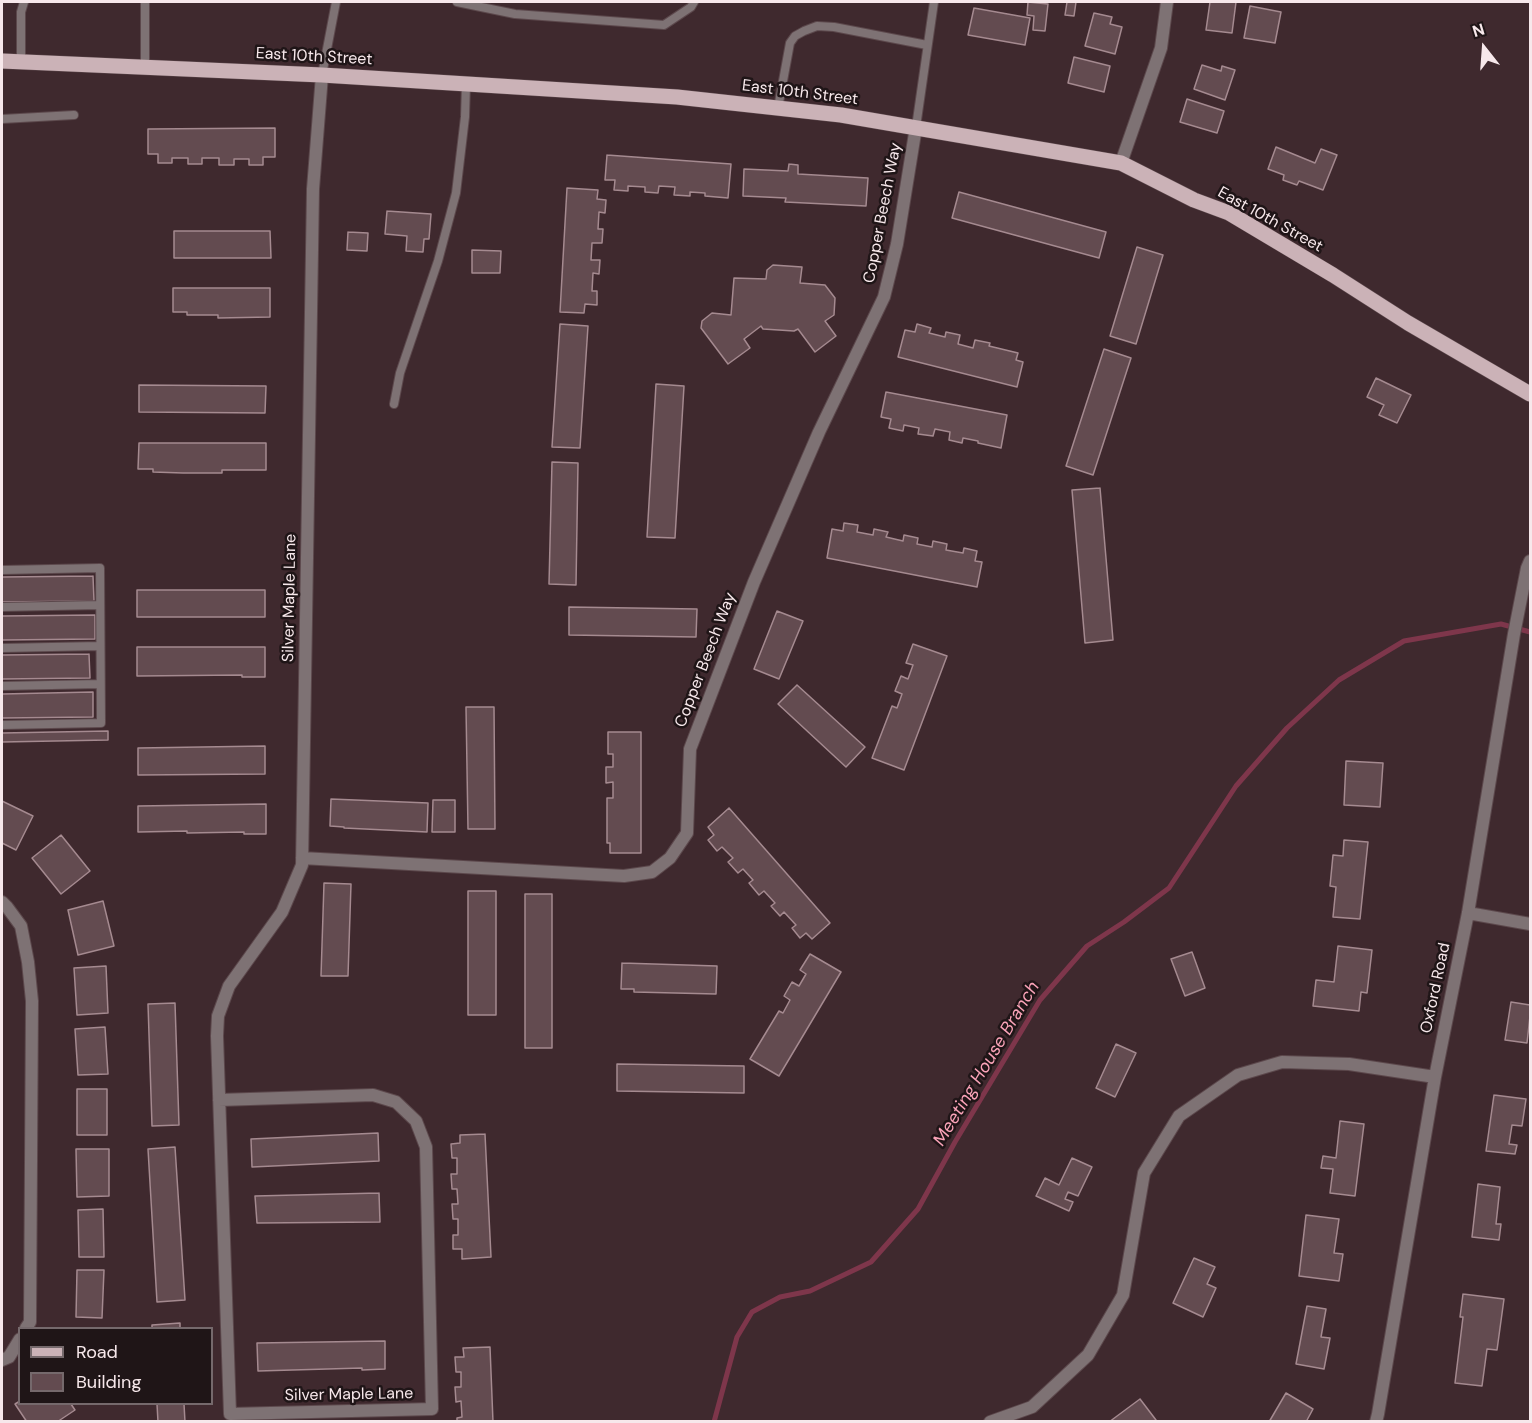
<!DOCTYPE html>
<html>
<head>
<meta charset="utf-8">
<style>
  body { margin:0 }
  #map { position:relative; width:1532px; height:1423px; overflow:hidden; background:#3f292e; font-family:"DM Sans",sans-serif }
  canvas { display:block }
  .frame { position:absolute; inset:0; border:3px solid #f7e8eb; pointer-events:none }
  .legend { position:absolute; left:18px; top:1327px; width:195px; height:78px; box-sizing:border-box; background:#1f1517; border:2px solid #75696c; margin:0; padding:8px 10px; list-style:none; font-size:18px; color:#f7e8eb }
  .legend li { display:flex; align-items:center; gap:12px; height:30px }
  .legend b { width:30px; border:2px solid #75696c }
  .north { position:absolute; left:1454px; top:18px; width:60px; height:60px; -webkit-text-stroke:4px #1f1517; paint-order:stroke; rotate:343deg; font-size:16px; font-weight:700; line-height:24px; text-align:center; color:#f7e8eb }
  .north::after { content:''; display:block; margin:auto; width:21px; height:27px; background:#f7e8eb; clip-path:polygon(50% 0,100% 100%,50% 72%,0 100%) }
</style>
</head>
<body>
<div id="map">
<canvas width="1532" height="1423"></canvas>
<div class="frame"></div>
<ul class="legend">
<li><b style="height:8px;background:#cbb2b7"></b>Road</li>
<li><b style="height:16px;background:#634b50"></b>Building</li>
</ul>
<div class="north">N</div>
</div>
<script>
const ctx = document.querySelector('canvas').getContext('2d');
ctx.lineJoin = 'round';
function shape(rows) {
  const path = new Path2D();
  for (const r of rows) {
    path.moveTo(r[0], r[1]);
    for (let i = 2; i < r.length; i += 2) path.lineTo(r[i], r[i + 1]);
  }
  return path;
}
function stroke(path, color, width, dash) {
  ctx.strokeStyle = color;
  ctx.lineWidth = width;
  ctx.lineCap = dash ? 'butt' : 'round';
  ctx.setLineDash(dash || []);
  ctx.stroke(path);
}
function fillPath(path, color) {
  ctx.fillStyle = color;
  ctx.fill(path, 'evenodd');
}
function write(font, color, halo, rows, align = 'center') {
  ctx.font = font + ' "DM Sans",sans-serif';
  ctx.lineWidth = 5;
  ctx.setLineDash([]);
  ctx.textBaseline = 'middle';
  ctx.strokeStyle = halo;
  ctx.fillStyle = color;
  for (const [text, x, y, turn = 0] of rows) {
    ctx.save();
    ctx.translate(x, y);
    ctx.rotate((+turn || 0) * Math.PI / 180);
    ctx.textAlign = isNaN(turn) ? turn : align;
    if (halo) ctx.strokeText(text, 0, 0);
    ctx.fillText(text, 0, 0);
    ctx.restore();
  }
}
const stream = shape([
  [714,1422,737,1337,752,1312,780,1297,810,1291,871,1262,918,1209,955,1142,1040,1000,1087,946,1124,922,1169,888,1236,786,1287,728,1339,680,1404,641,1501,624,1530,632]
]);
const building = shape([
  [1028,2,1048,4,1045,31,1033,30,1034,16,1027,15,1028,2],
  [1067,2,1076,2,1074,16,1065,15,1067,2],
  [1210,2,1236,2,1232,33,1206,30,1210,2],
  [1250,6,1281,12,1275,43,1244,38,1250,6],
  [974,8,1030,18,1025,45,968,35,974,8],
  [1094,13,1112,17,1110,24,1122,27,1115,54,1085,46,1094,13],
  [1074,57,1110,66,1104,92,1068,83,1074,57],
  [1202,65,1221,71,1222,66,1235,70,1225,100,1194,89,1202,65],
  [1187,99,1224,111,1217,133,1180,122,1187,99],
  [275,128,275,157,263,157,263,165,249,165,249,159,234,159,234,165,219,165,219,158,202,158,202,164,188,164,188,158,172,158,172,163,158,163,158,154,148,154,148,129,275,128],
  [1276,147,1315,163,1321,149,1337,155,1323,190,1299,181,1297,185,1283,180,1284,175,1268,169,1276,147],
  [607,155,731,164,728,198,705,196,705,193,690,192,690,196,674,195,675,187,659,186,658,193,645,192,645,187,628,186,628,191,614,190,615,180,605,180,607,155],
  [789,164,798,165,798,174,868,178,866,206,785,202,786,198,743,196,744,169,788,171,789,164],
  [567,188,598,190,597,199,606,200,605,213,599,212,598,229,603,229,602,243,592,243,591,260,600,260,599,274,593,273,592,291,597,291,597,305,585,304,584,313,560,312,567,188],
  [959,192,1106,232,1099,258,952,218,959,192],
  [387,211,431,214,429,239,424,239,423,252,406,251,407,236,385,234,387,211],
  [174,231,270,231,271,258,174,258,174,231],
  [348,232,368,233,367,251,347,250,348,232],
  [1137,247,1163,255,1136,344,1110,336,1137,247],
  [472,250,501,251,500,273,472,273,472,250],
  [773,265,802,267,800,283,825,285,835,298,834,315,825,321,836,336,815,352,798,329,794,331,763,329,761,326,744,339,750,348,728,364,701,328,702,321,712,313,731,315,734,278,766,279,767,270,773,265],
  [173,288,270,288,270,317,218,318,218,315,187,315,187,312,173,312,173,288],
  [560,324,588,326,580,448,552,447,560,324],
  [917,324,931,328,929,333,945,337,946,332,960,335,958,344,973,348,975,340,990,343,989,346,1018,353,1016,360,1023,362,1017,387,898,357,905,330,915,332,917,324],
  [1104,349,1131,358,1093,475,1066,466,1104,349],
  [1376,378,1411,395,1397,423,1379,415,1384,405,1367,397,1376,378],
  [656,384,684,386,675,538,647,537,656,384],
  [139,385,266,386,265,413,139,412,139,385],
  [886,392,1007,415,1001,448,978,443,978,441,963,438,962,443,949,440,950,432,935,429,933,436,918,434,919,428,904,425,903,431,889,428,891,419,881,417,886,392],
  [139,443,266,443,266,470,222,470,222,473,183,473,153,472,153,469,138,469,139,443],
  [552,462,578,463,576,585,549,584,552,462],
  [1100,488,1113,640,1085,643,1072,490,1100,488],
  [844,523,858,525,857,532,873,535,874,529,888,532,886,537,903,541,904,535,918,538,917,544,932,547,933,541,947,544,946,550,963,553,964,548,977,551,975,561,982,562,977,587,827,558,832,529,843,531,844,523],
  [93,576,94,601,2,602,2,577,93,576],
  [137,590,265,590,265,617,137,617,137,590],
  [569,607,697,609,696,637,569,635,569,607],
  [777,611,803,621,779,679,754,669,777,611],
  [95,615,95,639,2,640,2,616,95,615],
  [913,644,947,656,904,770,872,758,892,706,897,708,902,694,895,691,901,676,908,679,913,665,906,663,913,644],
  [137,647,265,647,265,677,242,677,242,675,137,676,137,647],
  [89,654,90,678,2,679,2,655,89,654],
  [797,685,865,747,846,767,778,704,797,685],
  [93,692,93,717,2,718,2,694,93,692],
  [466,707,494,707,495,829,468,829,466,707],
  [108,731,108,740,2,742,2,733,108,731],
  [608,732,641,732,641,853,610,853,610,843,607,843,607,798,613,798,613,782,606,783,606,767,613,767,613,754,608,754,608,732],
  [265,746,265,774,138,775,138,748,265,746],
  [1346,761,1383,763,1380,807,1344,805,1346,761],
  [331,799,428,803,427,832,344,828,344,827,330,826,331,799],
  [433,800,455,800,455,832,432,832,433,800],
  [2,801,33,816,16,850,2,843,2,801],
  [266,804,266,834,244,834,244,832,187,833,187,831,138,832,138,806,266,804],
  [729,808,830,923,812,939,806,933,800,938,792,928,796,925,784,912,780,916,771,906,775,903,764,891,759,895,749,883,753,880,743,869,738,873,728,862,733,858,722,847,717,851,708,840,714,835,708,827,729,808],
  [61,835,90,871,61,894,32,858,61,835],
  [1344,840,1368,842,1360,919,1333,917,1336,887,1330,886,1333,855,1343,856,1344,840],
  [324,883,351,884,348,976,321,976,324,883],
  [468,891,496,891,496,1015,468,1015,468,891],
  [525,894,552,894,552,1048,525,1048,525,894],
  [103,901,114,946,78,955,68,910,103,901],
  [1338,946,1372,950,1367,993,1361,992,1359,1011,1313,1006,1316,980,1334,982,1338,946],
  [1192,952,1205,988,1185,996,1171,959,1192,952],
  [810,954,841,972,779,1076,750,1059,779,1011,783,1013,790,1000,784,996,792,982,799,986,806,974,800,970,810,954],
  [622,963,717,966,716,994,634,992,634,989,621,989,622,963],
  [106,966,108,1013,77,1015,74,968,106,966],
  [1511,1002,1530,1005,1530,1016,1527,1043,1505,1040,1511,1002],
  [175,1003,179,1125,152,1126,148,1004,175,1003],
  [105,1027,108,1074,78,1075,75,1029,105,1027],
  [1116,1044,1136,1053,1115,1097,1096,1088,1116,1044],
  [617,1064,744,1066,744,1093,617,1091,617,1064],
  [77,1089,107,1089,107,1135,77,1135,77,1089],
  [1494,1095,1526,1099,1522,1126,1512,1125,1509,1144,1517,1145,1515,1154,1486,1151,1494,1095],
  [1340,1121,1364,1124,1355,1196,1330,1193,1333,1169,1321,1168,1323,1156,1336,1158,1340,1121],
  [378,1133,379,1161,252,1167,251,1139,378,1133],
  [485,1134,491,1257,462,1259,462,1249,453,1249,453,1235,458,1235,458,1219,453,1219,452,1204,458,1204,457,1189,452,1189,451,1174,457,1174,457,1158,452,1158,451,1144,460,1143,460,1135,485,1134],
  [175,1147,185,1300,157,1302,148,1149,175,1147],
  [76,1149,109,1149,109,1196,77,1197,76,1149],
  [1072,1158,1092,1167,1078,1196,1068,1192,1065,1199,1073,1202,1069,1211,1036,1196,1045,1178,1059,1185,1072,1158],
  [1478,1184,1500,1187,1496,1224,1501,1224,1499,1240,1472,1237,1478,1184],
  [379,1193,380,1222,257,1223,255,1196,379,1193],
  [103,1209,104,1257,79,1257,78,1210,103,1209],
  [1306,1215,1339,1219,1334,1253,1343,1254,1339,1281,1299,1276,1306,1215],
  [1194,1258,1215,1267,1207,1284,1216,1288,1203,1317,1173,1303,1194,1258],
  [77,1270,104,1270,102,1318,76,1317,77,1270],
  [1463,1294,1504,1299,1497,1350,1487,1349,1482,1386,1455,1383,1463,1317,1460,1317,1463,1294],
  [1307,1306,1326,1309,1321,1337,1330,1338,1324,1369,1296,1364,1307,1306],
  [180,1323,180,1328,152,1328,152,1325,180,1323],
  [385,1341,385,1369,362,1370,362,1368,258,1371,257,1343,385,1341],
  [490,1347,493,1422,457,1422,457,1418,462,1417,461,1401,456,1402,455,1387,461,1387,461,1372,456,1372,455,1357,464,1357,463,1348,490,1347],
  [1286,1393,1313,1409,1306,1422,1269,1422,1286,1393],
  [1140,1399,1156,1420,1154,1422,1109,1422,1140,1399],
  [20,1401,20,1404,71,1404,75,1410,57,1422,27,1422,15,1404,20,1401],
  [157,1404,184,1404,185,1422,158,1422,157,1404]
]);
const lane = shape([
  [457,2,515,14,664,25,691,7,694,2],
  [21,62,21,12,24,2],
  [145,67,145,2],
  [322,75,336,2],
  [778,108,790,43,795,36,804,31,817,26,834,27,927,45],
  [2,119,74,115],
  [916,127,934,2],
  [394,404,400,373,438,261,456,193,465,117,466,84],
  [2,570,100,568,101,723,2,725],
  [2,607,100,605],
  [2,648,100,646],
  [2,686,100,684]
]);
const street = shape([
  [1121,163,1161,48,1167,2],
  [302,858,624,876,652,872,670,858,687,833,690,749,754,582,819,432,884,297,897,244,916,127],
  [2,902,7,907,21,926,28,962,32,1001,30,1322,26,1328],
  [1468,913,1530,924],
  [219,1100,373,1095,396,1102,416,1121,426,1147,432,1409,230,1414,217,1036,218,1016,229,986,282,912,302,865,313,189,322,75],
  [2,1360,9,1357,20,1339],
  [990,1422,1032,1407,1088,1355,1123,1295,1144,1173,1179,1116,1238,1075,1282,1062,1349,1064,1435,1077],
  [1376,1422,1378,1414,1435,1077,1468,913,1514,634,1527,568,1530,561]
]);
const primary = shape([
  [2,61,322,75,677,97,841,115,1121,163,1194,200,1229,213,1333,275,1408,323,1530,394]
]);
const streetNames = [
  ["East 10th Street",314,57,3],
  ["East 10th Street",800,93,7],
  ["Copper Beech Way",883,213,-79],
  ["East 10th Street",1270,220,29],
  ["Silver Maple Lane",290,598,-89],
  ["Copper Beech Way",706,660,-69],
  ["Oxford Road",1436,988,-78],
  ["Silver Maple Lane",349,1395,-1]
];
const waterNames = [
  ["Meeting House Branch",987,1064,-59]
];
stroke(stream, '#7e364b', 5);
fillPath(building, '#634b50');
stroke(building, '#a58a90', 1.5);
stroke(lane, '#5c484c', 10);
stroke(street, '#5c484c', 14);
stroke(primary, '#5c484c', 16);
stroke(lane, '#7e7274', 8);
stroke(street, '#7e7274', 12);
stroke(primary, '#cbb2b7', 15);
write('16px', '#f7e8eb', '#1f1517', streetNames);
write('italic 18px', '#faa3b8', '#1f1517', waterNames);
</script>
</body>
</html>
